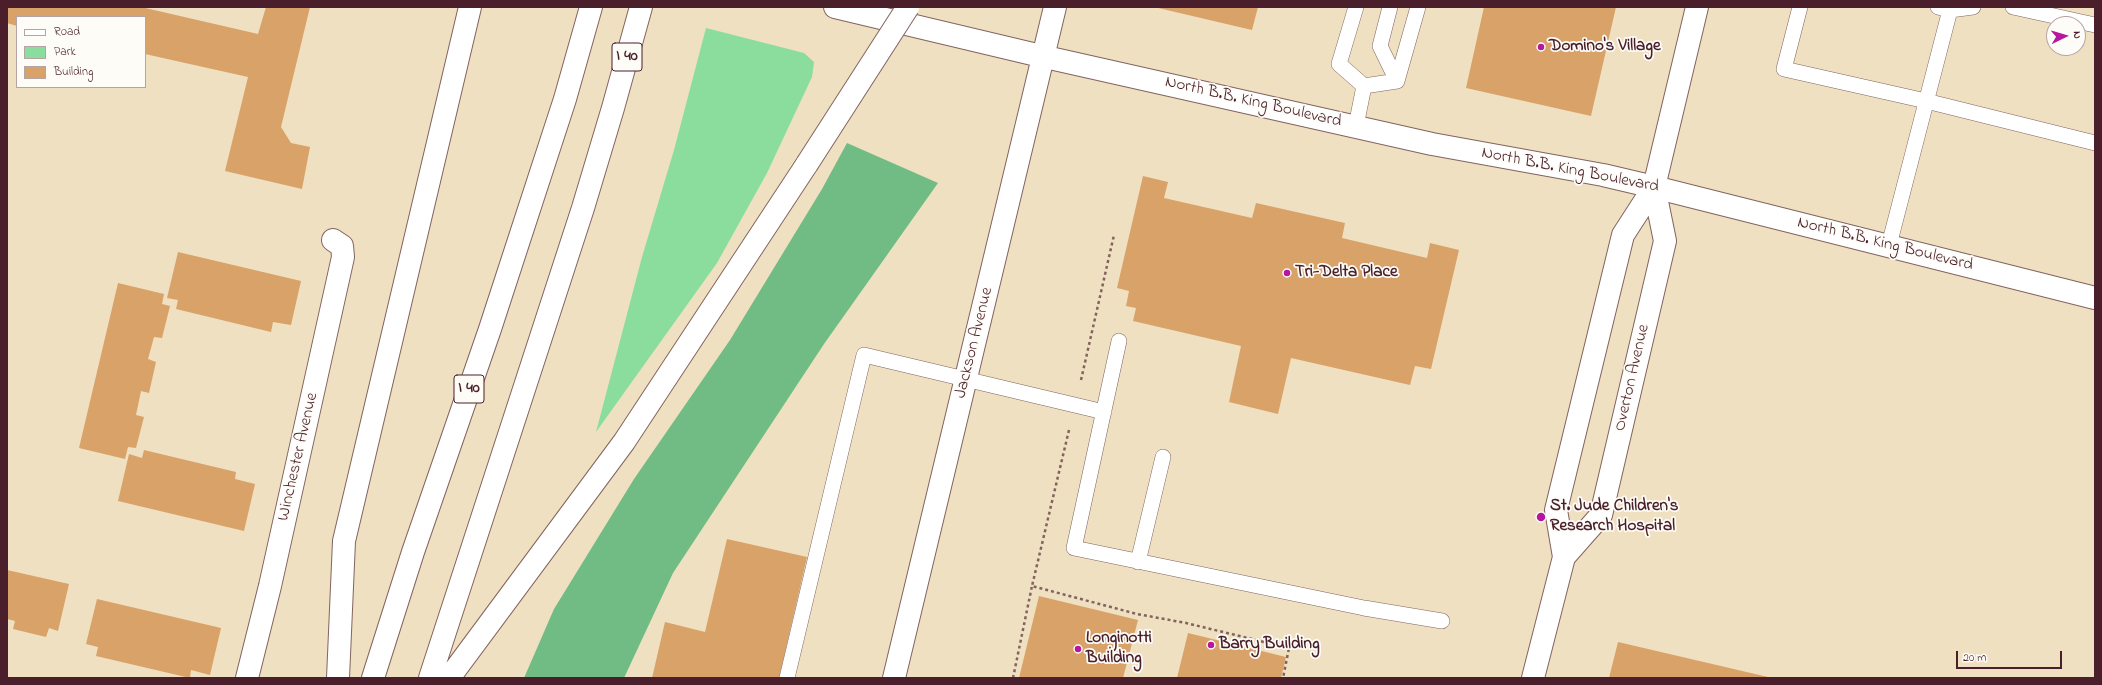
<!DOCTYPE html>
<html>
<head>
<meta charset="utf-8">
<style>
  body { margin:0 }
  #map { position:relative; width:2102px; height:685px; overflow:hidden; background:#eee0c0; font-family:"Indie Flower",sans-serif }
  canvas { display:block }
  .frame { position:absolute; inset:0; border:8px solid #4a1f2b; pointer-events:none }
  .legend { position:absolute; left:16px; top:16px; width:130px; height:72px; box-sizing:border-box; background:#fdfcf7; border:1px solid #b5a4a5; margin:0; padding:5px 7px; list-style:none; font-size:12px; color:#4a1f2b }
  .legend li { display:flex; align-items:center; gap:8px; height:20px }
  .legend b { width:20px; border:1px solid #b5a4a5 }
  .north { position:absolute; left:2046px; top:16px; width:40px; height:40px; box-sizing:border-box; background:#fdfcf7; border:1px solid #b5a4a5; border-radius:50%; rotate:85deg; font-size:11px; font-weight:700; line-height:16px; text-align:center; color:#4a1f2b }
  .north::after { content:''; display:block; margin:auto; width:14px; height:18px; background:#b5179e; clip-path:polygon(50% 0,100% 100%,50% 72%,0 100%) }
  .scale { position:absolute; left:1956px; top:651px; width:106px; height:18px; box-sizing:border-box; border:2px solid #4a1f2b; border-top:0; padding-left:5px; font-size:12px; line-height:14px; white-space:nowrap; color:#4a1f2b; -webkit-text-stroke:3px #fdfcf7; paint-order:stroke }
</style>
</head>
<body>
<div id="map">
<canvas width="2102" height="685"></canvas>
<div class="frame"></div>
<ul class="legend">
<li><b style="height:5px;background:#fff"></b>Road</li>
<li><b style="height:11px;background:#8bdd9d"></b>Park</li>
<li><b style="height:11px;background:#d9a268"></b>Building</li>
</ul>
<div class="north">N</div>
<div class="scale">20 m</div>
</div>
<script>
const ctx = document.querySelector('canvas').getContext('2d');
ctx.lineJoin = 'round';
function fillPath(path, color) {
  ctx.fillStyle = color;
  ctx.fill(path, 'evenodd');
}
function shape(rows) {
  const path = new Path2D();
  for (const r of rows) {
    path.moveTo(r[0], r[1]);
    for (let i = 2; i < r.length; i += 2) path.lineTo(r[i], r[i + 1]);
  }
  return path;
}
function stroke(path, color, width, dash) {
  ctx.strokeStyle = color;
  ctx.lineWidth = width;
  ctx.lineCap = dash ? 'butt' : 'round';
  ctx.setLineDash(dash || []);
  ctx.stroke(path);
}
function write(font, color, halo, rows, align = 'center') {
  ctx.font = font + ' "Indie Flower",sans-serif';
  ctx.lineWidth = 3.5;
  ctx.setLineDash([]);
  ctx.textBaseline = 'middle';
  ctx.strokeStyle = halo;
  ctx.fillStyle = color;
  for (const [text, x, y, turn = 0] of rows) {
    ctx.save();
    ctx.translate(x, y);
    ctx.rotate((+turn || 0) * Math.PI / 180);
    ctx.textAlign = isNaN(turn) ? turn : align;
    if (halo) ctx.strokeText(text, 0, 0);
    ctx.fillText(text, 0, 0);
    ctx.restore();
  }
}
const green = shape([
  [706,28,804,53,814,62,812,77,767,173,717,263,596,432,642,257,674,150]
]);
const forest = shape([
  [847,143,938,183,824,344,673,573,624,678,524,678,554,609,634,479,730,340,822,189]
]);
const building = shape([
  [7,7,141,7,258,34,266,7,310,7,281,127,291,143,310,147,302,189,225,171,248,77,145,54,145,17,17,17,17,26,7,23],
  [1154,7,1258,7,1252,30],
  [1484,7,1616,7,1591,116,1466,88],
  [1143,176,1168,182,1164,198,1252,218,1256,203,1345,223,1342,238,1427,258,1430,243,1459,250,1431,369,1415,366,1410,385,1291,358,1278,414,1229,402,1241,346,1133,321,1136,308,1126,306,1129,291,1117,288],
  [178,252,301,281,291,325,273,322,271,332,176,309,178,300,167,298],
  [118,283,164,294,162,304,170,306,162,338,154,337,148,359,156,362,149,393,141,391,136,415,144,417,136,448,128,447,125,459,79,448],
  [144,450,236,472,235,479,255,484,244,531,118,501,129,454,142,458],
  [727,539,807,557,779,678,652,678,665,622,705,632],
  [7,570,69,584,58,631,49,628,46,637,13,629,15,621,7,619],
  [1039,596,1138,620,1123,678,1019,678],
  [97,599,221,628,210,675,191,670,190,678,96,656,98,647,86,644],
  [1188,633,1286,657,1281,678,1177,678],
  [1618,642,1768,677,1768,678,1609,678]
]);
const path = shape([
  [1081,380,1114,235],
  [1069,430,1032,586,1137,614,1186,623,1289,648,1283,678],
  [1013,678,1032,586]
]);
const service = shape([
  [1356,7,1339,64,1364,86],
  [1390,7,1380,46,1397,81],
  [1800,7,1784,69,1926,101,2095,143],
  [1938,7,1950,10,1973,7],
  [2013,7,2095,25],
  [1364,86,1397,81,1418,7],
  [1356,126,1364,86],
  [1889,245,1950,10],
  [1119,341,1074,548,1364,608,1442,621],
  [1138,562,1163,457],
  [787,678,864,355,1104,412]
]);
const minor = shape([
  [1564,557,1601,515,1665,241,1654,187],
  [247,678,270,586,343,257,342,246,333,240],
  [1533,678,1564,557,1556,510,1623,235,1654,187,1697,7]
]);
const tertiary = shape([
  [835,7,1041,56,1432,144,1603,175,1654,187,2095,298],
  [894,678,1055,7]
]);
const motorway = shape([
  [338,678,344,541,470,7],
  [373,678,413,552,490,329,565,99,591,7],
  [430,678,583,208,613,108,641,7],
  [449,678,624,442,807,164]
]);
const motorwayBridge = shape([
  [807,164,908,7]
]);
const markers = [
  [1541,47,4,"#b5179e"],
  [1287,273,4,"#b5179e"],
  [1541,517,5,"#b5179e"],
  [1211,645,4,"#b5179e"],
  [1078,649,4,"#b5179e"]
];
const shields = [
  [627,57,30],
  [469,389,30]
];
const shieldNames = [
  ["I 40",627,57],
  ["I 40",469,389]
];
const poiNames = [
  ["Domino's Village",1549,47],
  ["Tri-Delta Place",1295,273],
  ["St. Jude Children's",1550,507],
  ["Research Hospital",1550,527],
  ["Longinotti",1086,639],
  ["Building",1086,659],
  ["Barry Building",1219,645]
];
const streetNames = [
  ["North B.B. King Boulevard",1253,103,13],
  ["North B.B. King Boulevard",1570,171,11],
  ["North B.B. King Boulevard",1885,245,14],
  ["Jackson Avenue",975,343,-76],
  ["Overton Avenue",1633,378,-77],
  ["Winchester Avenue",299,457,-77]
];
fillPath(green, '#8bdd9d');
fillPath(forest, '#70bc84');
fillPath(building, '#d9a268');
stroke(service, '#83635f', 16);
stroke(minor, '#83635f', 24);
stroke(tertiary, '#83635f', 24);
stroke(motorway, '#83635f', 24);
stroke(path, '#83635f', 2.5, [3, 3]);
stroke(service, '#fff', 15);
stroke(minor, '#fff', 22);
stroke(tertiary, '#fff', 22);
stroke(motorway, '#fff', 22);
stroke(motorwayBridge, '#83635f', 24, []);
stroke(motorwayBridge, '#fff', 22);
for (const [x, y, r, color] of markers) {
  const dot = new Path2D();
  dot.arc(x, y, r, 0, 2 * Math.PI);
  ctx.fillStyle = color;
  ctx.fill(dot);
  stroke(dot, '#fdfcf7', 1.5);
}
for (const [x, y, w] of shields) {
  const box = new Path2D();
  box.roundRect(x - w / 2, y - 14, w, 28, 3);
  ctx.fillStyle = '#fdfcf7';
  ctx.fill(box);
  stroke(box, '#4a1f2b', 1);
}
write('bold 16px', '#4a1f2b', null, shieldNames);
write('bold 17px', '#4a1f2b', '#fdfcf7', poiNames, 'left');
write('17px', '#4a1f2b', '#fdfcf7', streetNames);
</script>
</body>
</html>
